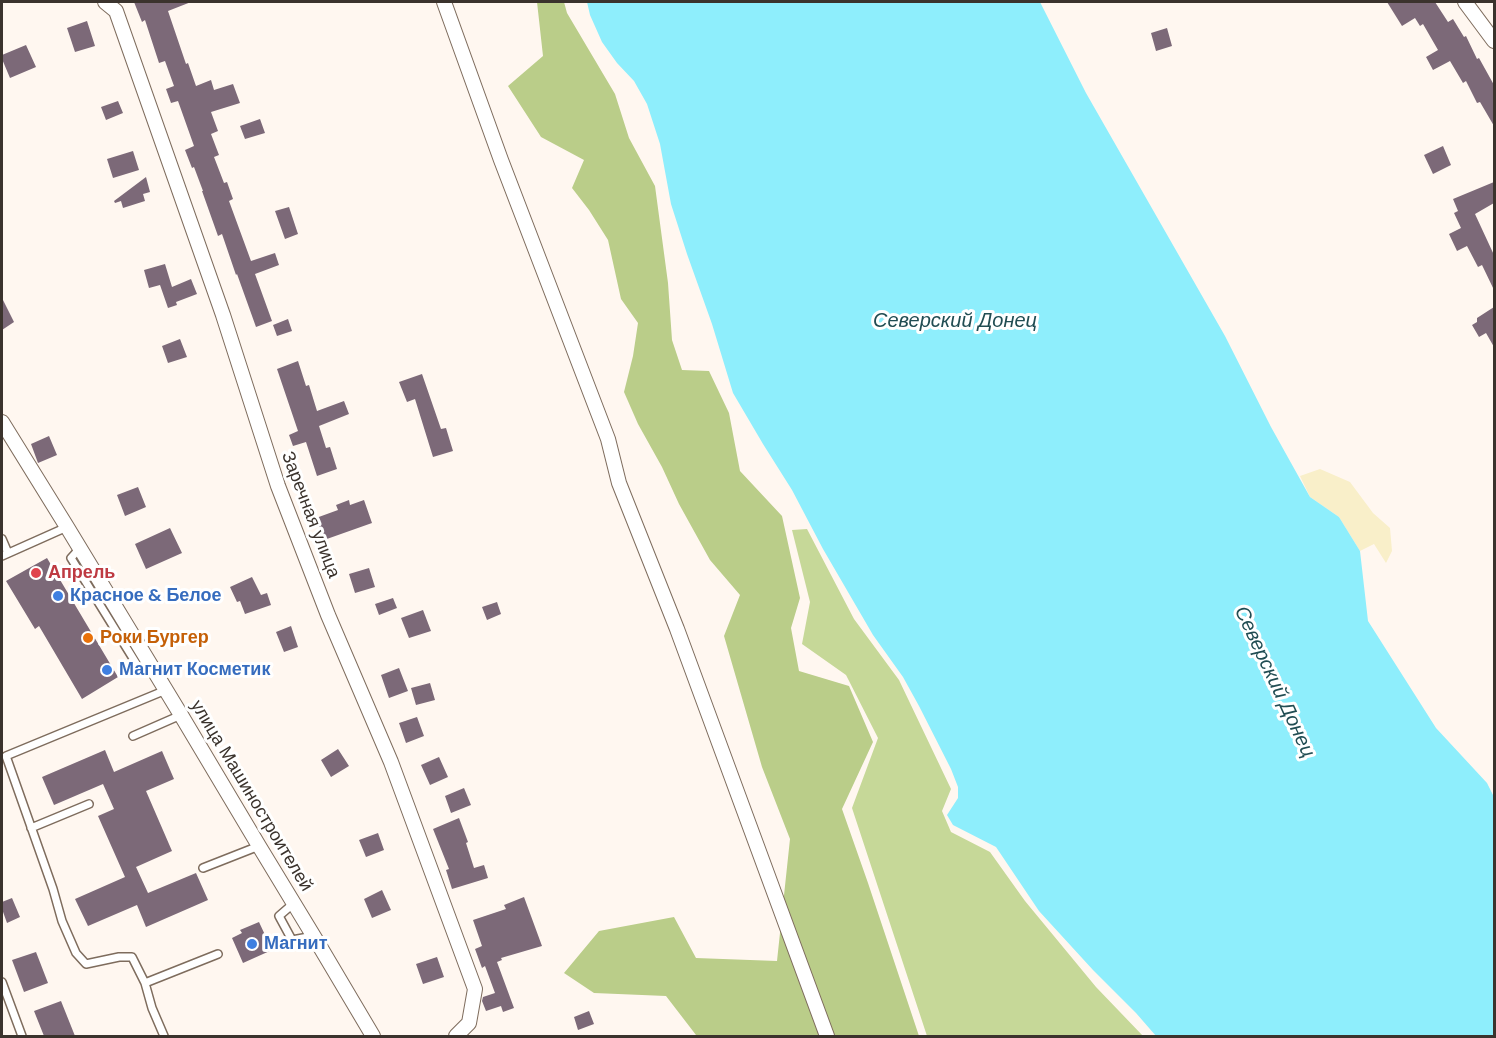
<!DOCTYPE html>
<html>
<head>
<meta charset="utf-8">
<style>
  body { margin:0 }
  #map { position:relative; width:1496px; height:1038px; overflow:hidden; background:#fff7f0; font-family:"DM Sans",sans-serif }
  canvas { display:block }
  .frame { position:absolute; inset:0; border:3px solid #3b332d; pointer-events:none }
</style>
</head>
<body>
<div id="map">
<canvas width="1496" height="1038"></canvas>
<div class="frame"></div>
</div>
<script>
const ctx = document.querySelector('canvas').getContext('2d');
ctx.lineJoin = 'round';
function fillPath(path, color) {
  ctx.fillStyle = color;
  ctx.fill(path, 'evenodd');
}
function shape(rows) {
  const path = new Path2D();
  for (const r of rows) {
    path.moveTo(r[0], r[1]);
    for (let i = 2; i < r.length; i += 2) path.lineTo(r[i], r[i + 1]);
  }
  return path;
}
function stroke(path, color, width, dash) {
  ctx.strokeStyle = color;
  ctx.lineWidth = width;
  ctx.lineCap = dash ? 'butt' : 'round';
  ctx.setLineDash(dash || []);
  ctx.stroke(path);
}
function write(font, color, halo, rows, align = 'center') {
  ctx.font = font + ' "DM Sans",sans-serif';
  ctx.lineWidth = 6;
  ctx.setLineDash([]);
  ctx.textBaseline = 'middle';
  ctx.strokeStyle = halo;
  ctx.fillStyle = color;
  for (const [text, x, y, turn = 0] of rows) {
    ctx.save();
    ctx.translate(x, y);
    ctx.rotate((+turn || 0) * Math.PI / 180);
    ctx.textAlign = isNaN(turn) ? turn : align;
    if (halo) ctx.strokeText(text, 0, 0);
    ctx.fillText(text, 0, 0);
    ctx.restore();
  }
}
const green = shape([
  [807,529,854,619,899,680,951,789,942,811,951,832,990,852,1025,901,1096,987,1143,1036,927,1036,852,808,878,738,846,675,802,644,810,602,792,530]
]);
const forest = shape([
  [537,2,564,2,567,13,615,94,629,138,655,186,668,283,672,340,682,370,709,371,729,413,740,471,782,516,800,598,791,628,799,671,849,686,873,742,842,809,868,883,919,1036,694,1036,696,1035,666,996,594,993,564,973,599,931,674,917,696,958,777,961,790,839,762,767,724,636,740,595,710,560,679,504,662,467,638,424,624,392,633,356,638,323,621,299,608,240,589,210,572,188,584,160,541,137,508,86,543,56]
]);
const sand = shape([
  [1320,469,1350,482,1373,513,1390,528,1392,551,1386,563,1374,544,1360,551,1339,517,1310,497,1300,476]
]);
const water = shape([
  [587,2,1040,2,1086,93,1225,336,1271,427,1310,497,1339,517,1360,551,1368,621,1436,728,1487,783,1494,797,1494,1036,1156,1036,1136,1013,1093,970,1039,911,996,847,953,825,947,815,958,798,958,787,951,769,919,706,903,677,873,635,823,549,792,490,763,444,733,393,712,324,687,254,671,204,660,144,647,104,634,81,617,63,602,42,590,15]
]);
const building = shape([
  [134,2,191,2,168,11,186,64,188,63,196,86,211,80,214,90,233,84,240,103,211,112,218,131,211,134,219,155,214,157,224,183,227,182,233,199,229,201,251,261,275,253,279,265,255,274,272,321,256,327,237,274,236,275,222,234,218,236,202,191,203,191,194,167,192,168,185,150,194,146,178,101,171,103,166,89,174,86,165,61,159,63,145,20,142,22],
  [1387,2,1435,2,1448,22,1453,19,1464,37,1466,36,1477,59,1479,58,1494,85,1494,126,1480,102,1477,103,1466,81,1463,83,1450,61,1433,70,1426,57,1438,50,1423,24,1420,26,1415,18,1402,26],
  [87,21,95,46,75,52,67,28],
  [1167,28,1172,46,1156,51,1151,33],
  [26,45,36,67,10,78,2,59,2,55],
  [118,101,123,113,106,120,101,107],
  [260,119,265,133,245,139,240,126],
  [1443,146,1451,165,1433,174,1424,155],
  [133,151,139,170,113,178,107,159],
  [146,177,150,192,143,194,145,201,123,208,121,201,115,203,114,201],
  [1494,182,1494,203,1475,214,1494,255,1494,290,1482,265,1478,267,1467,246,1457,251,1449,234,1461,228,1454,213,1458,211,1453,199],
  [289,207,298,234,285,239,275,211],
  [165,264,172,287,191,279,197,294,176,302,177,305,168,308,160,285,149,288,144,270],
  [2,298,14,322,2,330],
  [1494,307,1494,347,1486,333,1479,337,1472,325,1477,322,1477,318],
  [288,319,292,331,277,336,273,325],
  [180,339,187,357,168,363,162,346],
  [298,361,306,386,309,385,317,411,344,401,349,414,319,426,326,448,330,447,337,469,317,476,306,442,293,446,289,435,298,431,277,369],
  [422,374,441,429,446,428,453,451,433,457,415,399,407,402,399,382],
  [49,436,57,455,38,463,31,444],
  [138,487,146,507,125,516,117,495],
  [349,500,350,505,364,500,372,523,324,540,316,518,338,510,336,505],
  [170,528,182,553,146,569,135,544],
  [47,558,118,677,82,699,39,626,35,629,6,581],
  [369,568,375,587,355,593,349,574],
  [252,577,261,595,267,593,271,605,245,614,240,601,237,602,230,587],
  [393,598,397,608,379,615,375,604],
  [497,602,501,614,487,620,482,607],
  [423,610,431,631,409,638,401,618],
  [291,626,298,647,284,652,276,632],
  [399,668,408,691,389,698,381,675],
  [430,683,435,700,416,705,411,688],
  [417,717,424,736,406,743,399,723],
  [338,749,349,766,331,777,321,760],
  [105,750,114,772,162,751,174,779,146,791,172,851,136,867,148,893,196,873,208,900,146,927,137,905,88,926,75,899,125,877,98,816,114,809,103,784,54,805,42,777],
  [439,757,448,777,430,785,421,765],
  [464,788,471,805,451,813,445,796],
  [459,818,468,842,466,843,474,868,484,865,488,878,452,889,446,870,449,869,433,829],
  [378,833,384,850,366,857,359,840],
  [382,890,391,910,372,918,364,899],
  [524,897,542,946,501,958,502,960,497,962,514,1008,503,1012,501,1006,486,1011,482,1001,483,997,495,993,485,966,482,968,475,949,482,946,473,920,506,909,504,905],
  [12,898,20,917,7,923,2,909,2,902],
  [259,922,272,950,243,963,232,938,242,933,240,930],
  [36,952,48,983,24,992,12,960],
  [437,957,444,977,423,984,416,964],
  [61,1001,75,1036,44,1036,34,1011],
  [589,1011,594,1024,578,1030,574,1017]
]);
const service = shape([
  [2,539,8,553],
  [80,548,71,558,139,668,152,671],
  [2,556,67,527],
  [133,736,181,715],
  [31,828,89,804],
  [203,868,259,846],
  [294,903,279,916,292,940,314,936],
  [2,982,22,1036],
  [145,983,218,954],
  [164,1036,152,1008,145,983,132,957,119,957,86,964,76,953,62,921,53,889,6,756,166,690]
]);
const minor = shape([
  [105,2,116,11,223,315,278,486,328,615,391,762,475,989,469,1023,456,1036],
  [444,2,501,160,608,439,619,483,677,629,827,1036],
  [1465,2,1494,41],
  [2,422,67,527,181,715,259,846,319,945,373,1036]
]);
const markers = [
  [36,573,6,"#e0444e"],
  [58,596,6,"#3f7fe0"],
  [88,638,6,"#e8710a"],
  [107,670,6,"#3f7fe0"],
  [252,944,6,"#3f7fe0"]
];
const streetNames = [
  ["Заречная улица",310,515,69],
  ["улица Машиностроителей",251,796,59]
];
const healthNames = [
  ["Апрель",48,573]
];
const shopNames = [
  ["Красное & Белое",70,596],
  ["Магнит Косметик",119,670],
  ["Магнит",264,944]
];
const foodNames = [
  ["Роки Бургер",100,638]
];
const waterNames = [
  ["Северский Донец",955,322],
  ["Северский Донец",1274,682,65]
];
fillPath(green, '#c6d898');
fillPath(forest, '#bacd89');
fillPath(sand, '#f9efc9');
fillPath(water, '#8eeefc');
fillPath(building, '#7c6978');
stroke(service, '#7e6c5d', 10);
stroke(minor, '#7e6c5d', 16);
stroke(service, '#fff', 7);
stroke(minor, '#fff', 14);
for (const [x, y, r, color] of markers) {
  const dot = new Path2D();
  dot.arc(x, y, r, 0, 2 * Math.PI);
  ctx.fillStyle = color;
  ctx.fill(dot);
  stroke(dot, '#fff', 2);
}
write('18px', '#3b332d', '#fff', streetNames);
write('bold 18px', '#be3a42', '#fff', healthNames, 'left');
write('bold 18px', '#366cbe', '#fff', shopNames, 'left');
write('bold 18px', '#c56008', '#fff', foodNames, 'left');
write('italic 20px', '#214d53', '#fff', waterNames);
</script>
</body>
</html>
